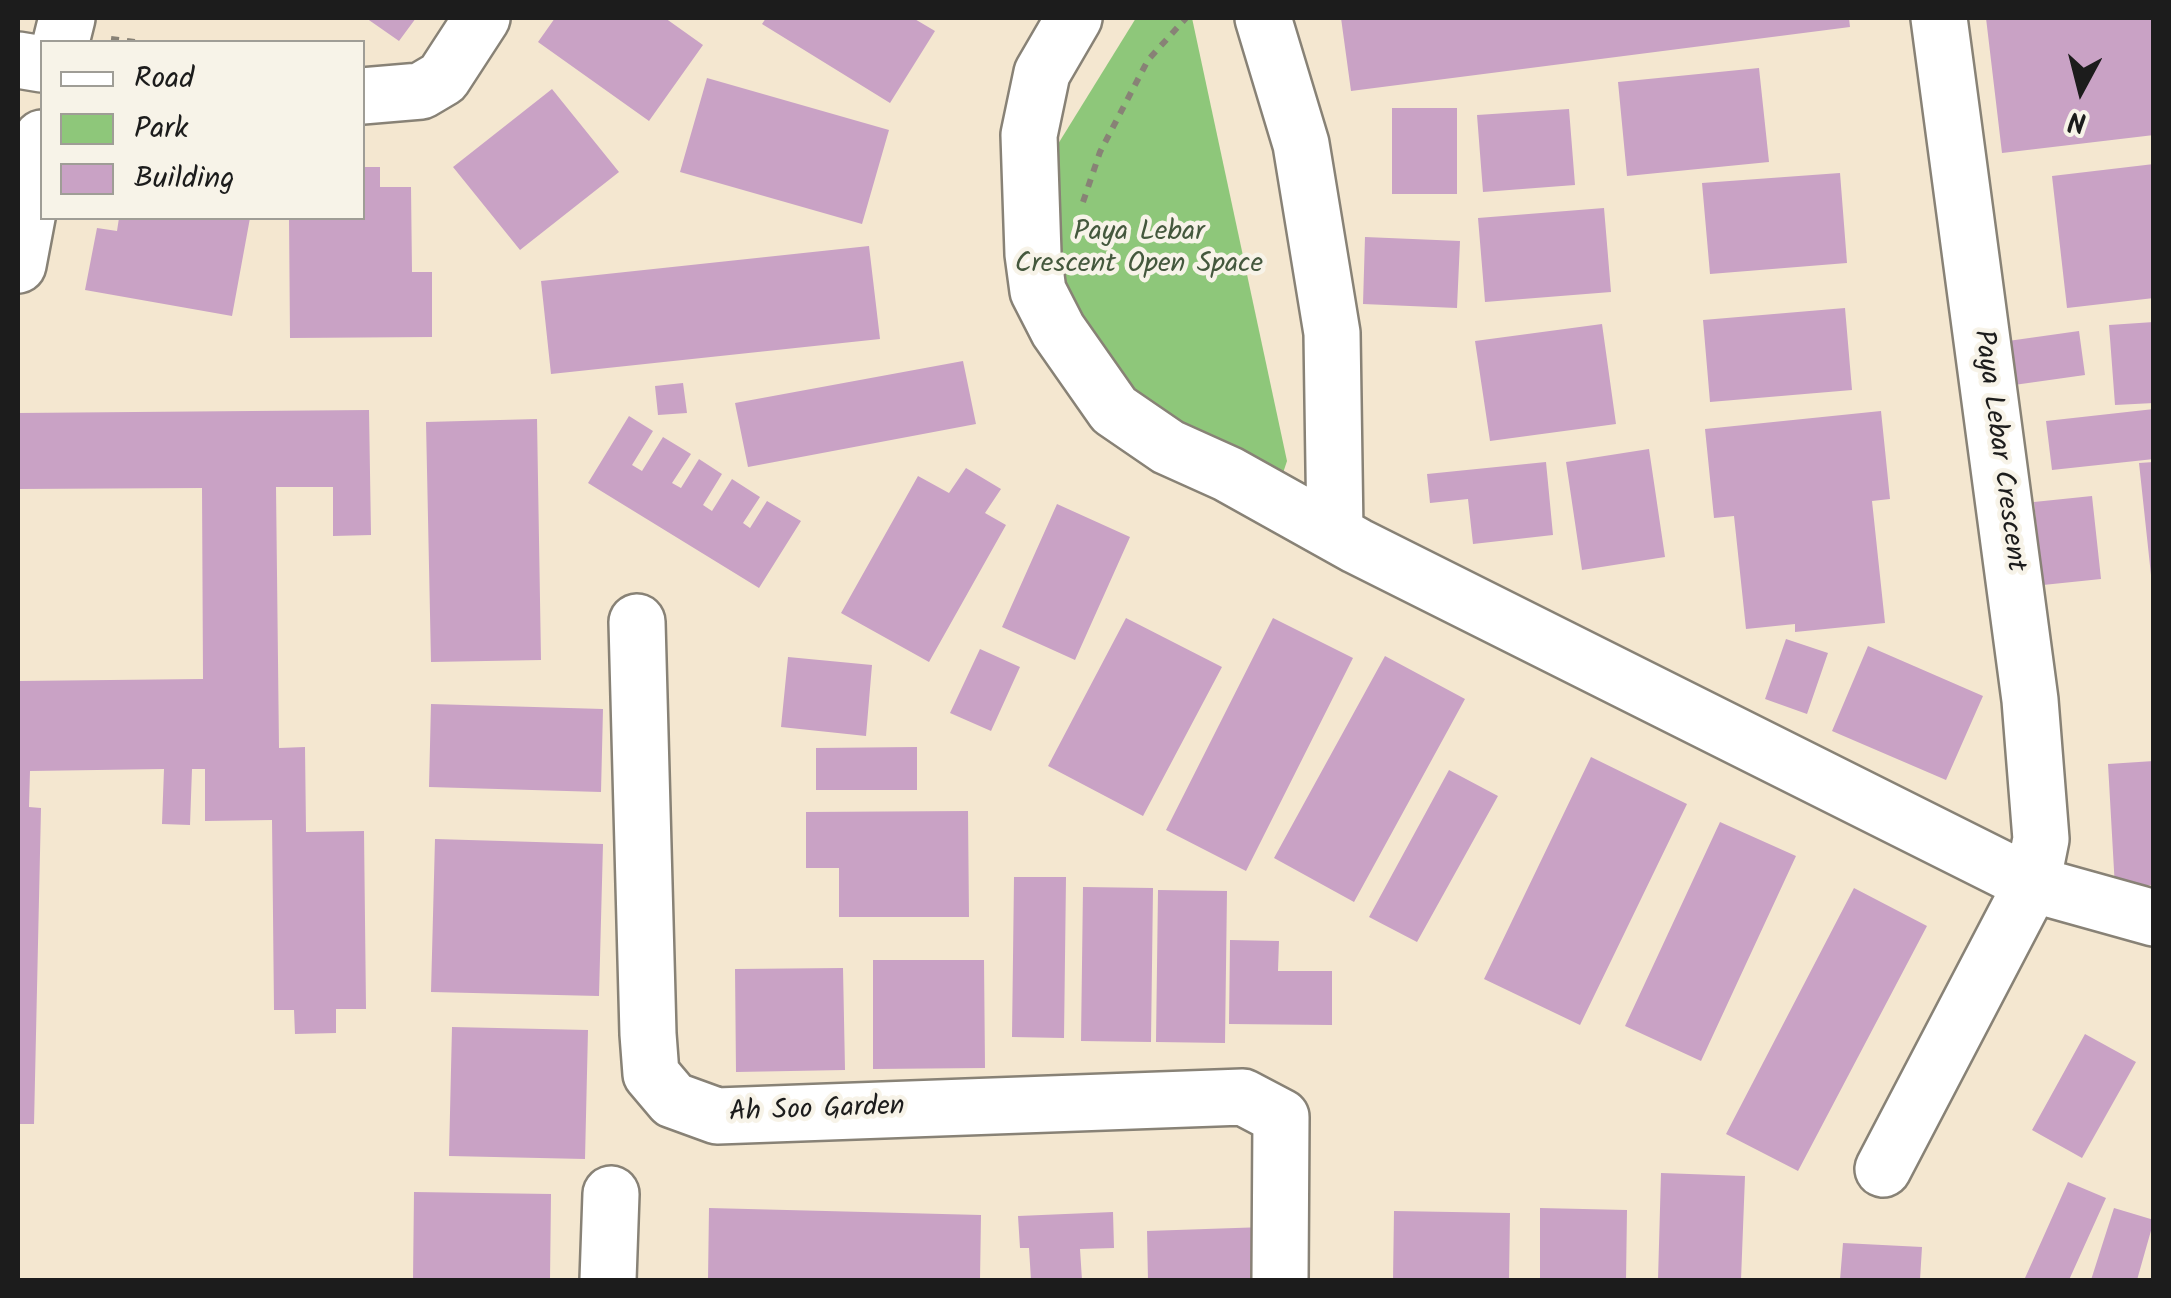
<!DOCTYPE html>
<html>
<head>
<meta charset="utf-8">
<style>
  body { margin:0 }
  #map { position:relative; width:2171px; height:1298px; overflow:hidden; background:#f4e7d0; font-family:Kalam,sans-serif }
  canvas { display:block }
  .frame { position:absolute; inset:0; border:20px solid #1c1c1c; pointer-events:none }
  .legend { position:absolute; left:40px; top:40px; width:325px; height:180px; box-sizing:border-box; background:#f7f3e8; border:2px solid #9f9d96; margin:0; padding:12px 18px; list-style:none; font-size:30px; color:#1c1c1c }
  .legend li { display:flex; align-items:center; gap:20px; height:50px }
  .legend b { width:50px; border:2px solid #9f9d96 }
  .north { position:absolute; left:2031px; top:40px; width:100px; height:100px; -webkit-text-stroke:8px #f7f3e8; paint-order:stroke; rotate:187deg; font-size:28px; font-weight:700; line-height:40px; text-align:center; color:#1c1c1c }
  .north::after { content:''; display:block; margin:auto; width:35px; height:45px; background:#1c1c1c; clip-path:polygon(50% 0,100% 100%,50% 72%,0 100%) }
</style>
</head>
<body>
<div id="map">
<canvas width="2171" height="1298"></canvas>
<div class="frame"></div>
<ul class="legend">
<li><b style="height:12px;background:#fff"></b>Road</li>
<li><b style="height:28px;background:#8ec77a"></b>Park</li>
<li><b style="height:28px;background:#c9a2c5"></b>Building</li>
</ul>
<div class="north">N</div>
</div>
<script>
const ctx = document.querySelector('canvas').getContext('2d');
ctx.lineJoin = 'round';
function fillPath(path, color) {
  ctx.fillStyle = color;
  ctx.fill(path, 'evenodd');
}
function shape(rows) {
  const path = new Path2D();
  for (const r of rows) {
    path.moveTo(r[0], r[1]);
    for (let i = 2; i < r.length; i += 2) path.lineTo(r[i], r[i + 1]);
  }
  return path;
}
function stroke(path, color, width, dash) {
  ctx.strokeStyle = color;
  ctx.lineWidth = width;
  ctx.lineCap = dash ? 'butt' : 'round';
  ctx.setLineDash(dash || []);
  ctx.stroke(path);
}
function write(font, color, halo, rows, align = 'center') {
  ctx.font = font + ' Kalam,sans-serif';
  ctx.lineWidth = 9;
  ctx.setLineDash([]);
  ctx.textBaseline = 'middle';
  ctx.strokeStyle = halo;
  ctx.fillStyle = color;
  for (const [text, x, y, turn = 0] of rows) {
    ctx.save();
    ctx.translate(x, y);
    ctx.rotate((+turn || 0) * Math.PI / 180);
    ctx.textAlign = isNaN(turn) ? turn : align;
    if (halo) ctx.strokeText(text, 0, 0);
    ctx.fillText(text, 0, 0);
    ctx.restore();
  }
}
const green = shape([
  [1136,18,1192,18,1287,461,1283,473,1274,478,1258,474,1092,365,1044,291,1043,198,1058,144]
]);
const building = shape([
  [366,18,416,18,399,41],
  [555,18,665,18,703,45,649,121,538,42],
  [766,18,913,18,935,31,890,103,762,24],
  [1341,18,1849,18,1850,27,1351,91],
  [1986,18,2154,18,2154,135,2002,153],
  [1759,68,1769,162,1627,176,1618,82],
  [707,78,889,130,862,224,680,172],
  [552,89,619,172,520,250,453,167],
  [1392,108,1457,108,1457,194,1392,194],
  [1569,109,1575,185,1483,192,1477,115],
  [2154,164,2154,298,2067,308,2052,176],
  [362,167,380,167,380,187,411,187,412,272,432,272,432,337,290,338,289,218,362,218],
  [1840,173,1847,263,1710,274,1702,183],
  [1604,208,1611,292,1485,302,1478,218],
  [119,218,250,218,232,316,85,290,97,228,117,231],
  [1365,237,1460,241,1457,308,1363,304],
  [869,246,880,339,551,374,541,281],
  [1845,308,1852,390,1710,402,1703,320],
  [2154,322,2154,403,2115,405,2109,325],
  [1602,324,1616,424,1490,441,1475,341],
  [2079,331,2085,375,2014,385,2008,341],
  [963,361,976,424,748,467,735,403],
  [683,383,687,413,658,415,655,386],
  [2154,409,2154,459,2052,470,2046,421],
  [369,410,371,535,333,536,333,487,276,487,279,748,305,747,306,832,364,831,366,1009,336,1009,336,1033,295,1034,294,1010,274,1010,272,820,205,821,205,769,192,769,190,825,162,824,164,769,30,771,29,807,41,808,34,1124,18,1124,18,681,203,679,202,488,18,489,18,413],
  [1881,411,1890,499,1872,501,1885,623,1795,632,1795,624,1746,629,1734,516,1714,518,1705,429],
  [629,416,653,431,632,465,642,471,663,437,691,454,672,483,681,488,699,459,722,474,703,505,712,511,732,479,760,497,743,523,750,528,767,501,801,521,759,588,588,483],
  [537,419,541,660,431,662,426,422],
  [1649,449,1665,557,1582,570,1566,462],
  [1546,462,1553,535,1473,544,1468,499,1430,503,1427,474],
  [2154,462,2154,575,2151,575,2139,463],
  [966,468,1001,489,985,513,1006,525,929,662,841,613,918,476,949,493],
  [2092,496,2101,579,2043,585,2034,502],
  [1057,504,1130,537,1075,660,1002,627],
  [1126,618,1222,667,1143,816,1048,766],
  [1273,618,1353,658,1246,871,1166,830],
  [1786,639,1828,653,1807,714,1765,699],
  [1868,646,1983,696,1946,780,1832,731],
  [980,649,1020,667,991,731,950,713],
  [1385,656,1465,699,1354,902,1274,858],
  [788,657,872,665,866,736,781,727],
  [431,704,603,709,601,792,429,787],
  [917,747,917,790,816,790,816,748],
  [1591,757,1687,804,1580,1025,1484,979],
  [2154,761,2154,885,2115,888,2108,764],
  [1449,770,1498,796,1417,942,1369,917],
  [968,811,969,917,839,917,839,868,806,868,806,812],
  [1720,822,1796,856,1701,1061,1625,1026],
  [435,839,603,844,599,996,431,992],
  [1014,877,1066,877,1064,1038,1012,1037],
  [1083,887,1153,888,1151,1042,1081,1041],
  [1854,888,1927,926,1798,1171,1726,1134],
  [1158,890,1227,891,1225,1043,1156,1042],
  [1230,940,1279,941,1278,971,1332,971,1332,1025,1229,1024],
  [873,960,984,960,985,1068,873,1069],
  [843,968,845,1070,736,1072,735,969],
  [452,1027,588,1030,585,1159,449,1156],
  [2085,1034,2136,1062,2082,1158,2032,1130],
  [1661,1173,1745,1176,1741,1280,1658,1280],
  [2068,1182,2106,1198,2069,1280,2031,1280,2025,1278],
  [414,1192,551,1194,550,1280,413,1280],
  [709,1208,981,1215,980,1280,708,1280],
  [1540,1208,1627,1210,1626,1280,1540,1280],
  [2114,1208,2154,1220,2137,1280,2091,1280],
  [1394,1211,1510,1213,1509,1280,1393,1280],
  [1113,1212,1114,1248,1080,1249,1082,1280,1031,1280,1029,1248,1020,1248,1018,1216],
  [1265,1227,1267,1280,1148,1280,1147,1231],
  [1843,1243,1922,1247,1920,1280,1840,1280]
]);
const path = shape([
  [111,39,135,42],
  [1083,202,1100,152,1148,60,1186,18]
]);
const minor = shape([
  [1074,18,1042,73,1029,135,1033,254,1038,291,1058,330,1114,410,1168,447,1228,474,1357,546,2032,884,2154,918],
  [1263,18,1301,144,1332,333,1335,533],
  [61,42,67,18],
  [18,60,42,64],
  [362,96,421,91,443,78,482,18],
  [18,265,42,138],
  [637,622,648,1034,651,1074,673,1100,717,1116,1243,1097,1281,1117,1280,1280],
  [1883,1169,2032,884,2041,839,2030,700,1939,18],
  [608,1280,611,1194]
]);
const parkNames = [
  ["Paya Lebar",1139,234],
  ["Crescent Open Space",1139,266]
];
const streetNames = [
  ["Paya Lebar Crescent",1997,451,82],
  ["Ah Soo Garden",817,1112,-2]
];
fillPath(green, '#8ec77a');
fillPath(building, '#c9a2c5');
stroke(minor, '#888276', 60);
stroke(path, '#888276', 6, [8, 8]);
stroke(minor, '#fff', 55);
write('28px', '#44583d', '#f7f3e8', parkNames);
write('28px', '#1c1c1c', '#f7f3e8', streetNames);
</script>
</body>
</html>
